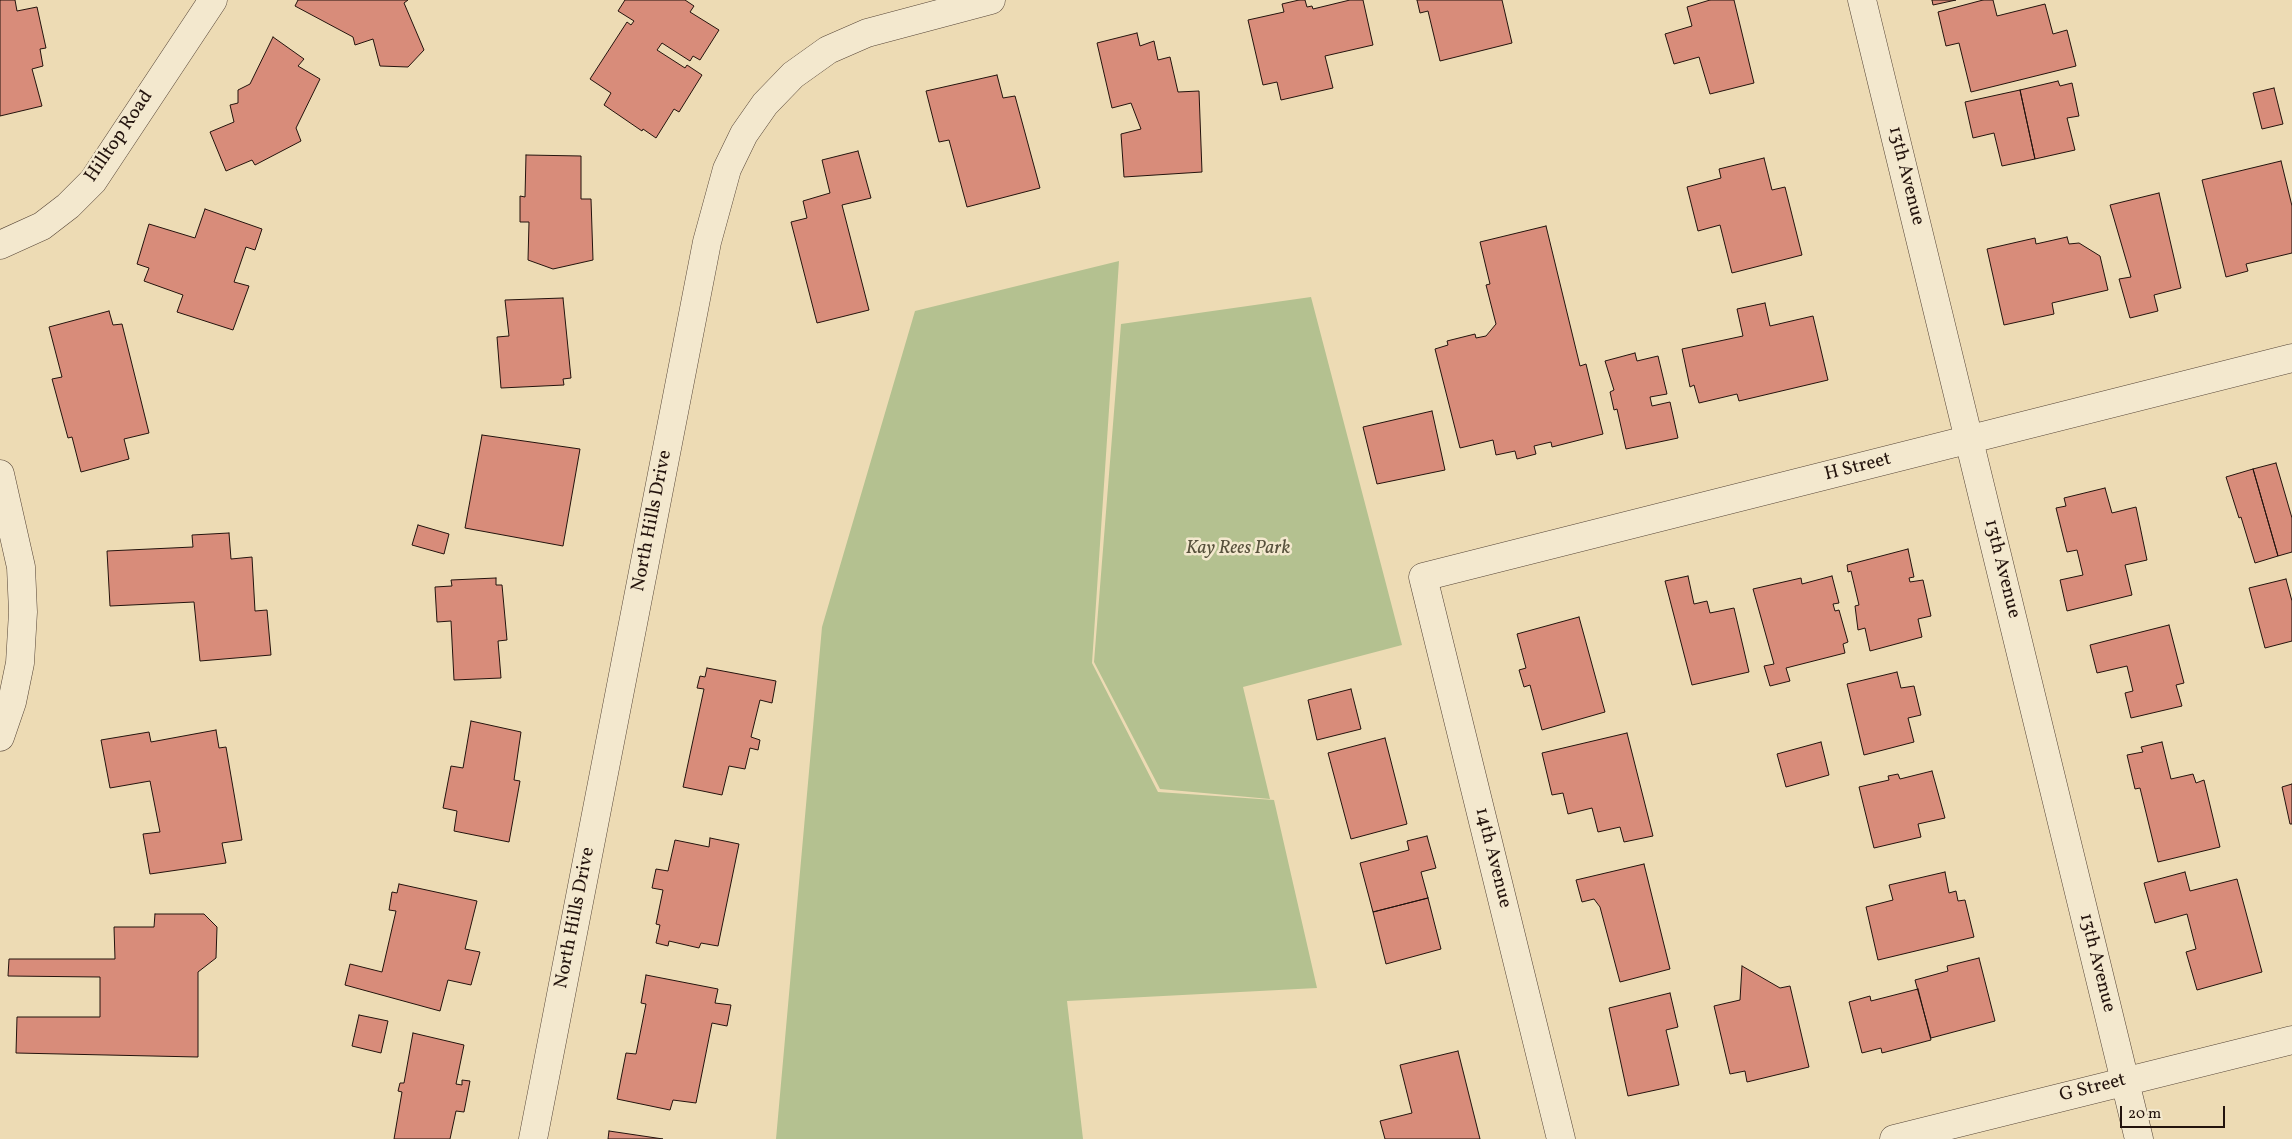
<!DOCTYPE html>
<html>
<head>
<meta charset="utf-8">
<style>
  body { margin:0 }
  #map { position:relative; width:2292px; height:1139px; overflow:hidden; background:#eddbb4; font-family:Vollkorn,serif }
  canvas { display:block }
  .scale { position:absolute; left:2120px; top:1106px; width:105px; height:22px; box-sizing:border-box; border:2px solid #23130d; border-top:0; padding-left:6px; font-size:15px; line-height:18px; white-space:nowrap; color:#23130d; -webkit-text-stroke:4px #f3e8ce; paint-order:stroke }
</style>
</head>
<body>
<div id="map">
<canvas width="2292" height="1139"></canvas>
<div class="scale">20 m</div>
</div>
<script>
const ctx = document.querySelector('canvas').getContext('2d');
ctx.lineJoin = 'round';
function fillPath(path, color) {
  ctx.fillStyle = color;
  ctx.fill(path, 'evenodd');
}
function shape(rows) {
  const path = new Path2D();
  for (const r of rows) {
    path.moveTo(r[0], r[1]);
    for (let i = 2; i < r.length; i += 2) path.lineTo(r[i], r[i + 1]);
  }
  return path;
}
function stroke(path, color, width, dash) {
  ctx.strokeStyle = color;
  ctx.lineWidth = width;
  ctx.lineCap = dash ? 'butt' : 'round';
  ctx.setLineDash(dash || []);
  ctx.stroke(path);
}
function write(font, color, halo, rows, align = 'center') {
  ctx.font = font + ' Vollkorn,serif';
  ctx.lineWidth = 5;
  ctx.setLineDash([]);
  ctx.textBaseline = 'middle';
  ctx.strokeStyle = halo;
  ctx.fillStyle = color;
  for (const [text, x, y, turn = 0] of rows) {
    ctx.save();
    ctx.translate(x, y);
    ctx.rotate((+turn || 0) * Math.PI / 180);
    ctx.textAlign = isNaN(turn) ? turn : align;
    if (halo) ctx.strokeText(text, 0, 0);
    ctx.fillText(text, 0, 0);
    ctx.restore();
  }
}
const green = shape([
  [1119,261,1092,663,1158,792,1274,800,1317,988,1067,1001,1083,1139,776,1139,822,627,915,311],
  [1311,297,1402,645,1243,687,1270,799,1160,789,1094,662,1121,324]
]);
const building = shape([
  [0,0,15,0,17,11,37,7,46,48,40,49,43,66,32,69,42,106,0,116,0,0],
  [298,0,408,0,404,3,424,50,408,67,380,66,373,39,355,45,353,37,295,6,298,0],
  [625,0,685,0,694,6,690,12,719,30,700,60,693,56,690,61,662,43,657,50,685,68,687,65,702,75,679,112,674,109,656,138,643,129,642,131,604,105,611,93,590,79,627,22,631,25,634,21,618,11,625,0],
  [1299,0,1305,0,1307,7,1312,6,1313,9,1350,0,1363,0,1373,45,1325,56,1333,88,1281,100,1277,82,1263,85,1248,20,1284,12,1282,4,1299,0],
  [1417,0,1502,0,1512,43,1440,61,1428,11,1420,13,1417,0],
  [1710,0,1734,0,1754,83,1710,94,1699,57,1674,64,1665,34,1692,26,1687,7,1710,0],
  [1932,0,1956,0,1933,5,1932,0],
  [1983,0,1993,0,1997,16,2045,4,2053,34,2067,30,2076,66,1971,92,1959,43,1946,46,1938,12,1983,0],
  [1137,33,1140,46,1154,41,1158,60,1170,57,1178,92,1199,91,1202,172,1124,177,1121,134,1141,129,1131,103,1112,108,1097,43,1137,33],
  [273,37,304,59,298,66,320,79,296,128,301,141,255,165,252,160,226,171,210,132,234,122,230,105,238,103,238,90,250,84,273,37],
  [997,75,1003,98,1015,96,1040,188,967,207,949,140,939,142,926,91,997,75],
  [2058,81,2060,86,2072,83,2079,116,2067,118,2075,150,2035,159,2020,90,2058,81],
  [2274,88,2283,124,2262,129,2253,93,2274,88],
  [2020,90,2035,159,2002,166,1994,133,1973,138,1965,102,2020,90],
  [858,151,871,198,842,205,869,310,817,323,791,222,807,218,803,201,830,193,822,160,858,151],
  [526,155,581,156,581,199,591,199,593,260,553,269,528,260,529,222,520,222,520,196,525,197,526,155],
  [1764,158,1772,190,1785,187,1802,255,1732,273,1720,225,1698,231,1687,187,1721,178,1719,169,1764,158],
  [2281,161,2292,206,2292,253,2246,264,2248,271,2226,277,2202,180,2281,161],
  [2159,193,2181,288,2154,295,2158,311,2130,318,2119,279,2131,277,2110,205,2159,193],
  [205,209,262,229,255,250,246,247,234,282,249,286,233,330,177,312,183,295,144,281,149,268,137,264,149,224,195,238,205,209],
  [1546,226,1580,366,1586,364,1603,434,1552,447,1551,442,1534,446,1536,454,1517,459,1515,451,1496,455,1493,440,1460,448,1435,349,1448,345,1447,341,1475,334,1476,338,1486,336,1496,324,1486,285,1490,284,1480,242,1546,226],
  [2067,237,2069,244,2079,243,2100,256,2108,290,2052,303,2054,314,2004,325,1987,249,2035,238,2036,244,2067,237],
  [563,298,571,378,563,379,564,385,501,388,497,337,509,336,505,300,563,298],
  [1765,303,1770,326,1813,316,1828,380,1739,401,1737,394,1699,403,1694,385,1690,387,1682,349,1743,336,1737,309,1765,303],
  [109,311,113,325,122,324,149,433,124,439,129,459,81,472,72,437,68,438,52,379,62,377,49,327,109,311],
  [1635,353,1637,361,1658,356,1667,394,1650,397,1652,406,1670,402,1678,438,1626,449,1617,409,1614,410,1610,392,1614,390,1605,361,1635,353],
  [1432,411,1445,470,1377,484,1363,427,1432,411],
  [482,435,580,449,563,546,465,528,482,435],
  [2276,463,2292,518,2292,552,2278,556,2253,469,2276,463],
  [2253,469,2278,556,2255,563,2241,517,2239,518,2226,477,2253,469],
  [2105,488,2112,513,2136,507,2147,560,2125,565,2132,595,2067,611,2060,580,2083,575,2077,550,2067,552,2056,508,2066,506,2064,498,2105,488],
  [418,525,449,534,444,554,412,545,418,525],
  [229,533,231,559,252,557,255,611,267,610,271,655,200,661,194,602,110,606,107,551,193,547,192,535,229,533],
  [1908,549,1914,577,1909,578,1910,582,1923,580,1931,616,1918,619,1922,637,1870,651,1865,628,1858,630,1855,606,1859,605,1851,571,1848,572,1847,565,1908,549],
  [1688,576,1694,604,1707,601,1710,613,1734,608,1749,672,1692,685,1665,581,1688,576],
  [1832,576,1839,603,1833,604,1835,611,1839,610,1848,642,1843,644,1845,653,1786,668,1790,681,1770,686,1764,666,1774,664,1753,589,1801,578,1802,584,1832,576],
  [496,578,496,585,502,585,507,640,498,641,501,678,454,680,451,621,437,622,435,587,452,586,451,580,496,578],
  [2286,579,2292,601,2292,641,2265,648,2249,588,2286,579],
  [1579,617,1605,712,1542,730,1530,685,1524,687,1519,670,1526,668,1517,634,1579,617],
  [2169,625,2184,683,2176,685,2182,706,2131,718,2125,693,2133,691,2127,666,2097,673,2090,645,2169,625],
  [707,668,776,681,772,703,760,700,751,737,760,740,758,750,750,748,745,769,729,766,722,795,683,787,704,689,697,688,700,676,705,677,707,668],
  [1897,672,1901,688,1914,686,1921,715,1908,718,1914,742,1864,755,1847,684,1897,672],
  [1351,689,1361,729,1317,740,1308,700,1351,689],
  [471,721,521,732,514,780,520,781,509,842,454,831,457,811,443,808,451,766,463,768,471,721],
  [216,730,219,748,226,747,242,840,222,843,226,863,150,874,143,834,160,832,150,781,110,788,101,740,149,732,151,742,216,730],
  [1627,733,1653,836,1624,842,1620,827,1598,832,1592,808,1568,814,1563,793,1552,795,1542,753,1627,733],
  [1385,738,1407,824,1351,839,1328,753,1385,738],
  [1821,742,1829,775,1786,787,1777,754,1821,742],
  [2162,742,2171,779,2193,774,2196,783,2204,780,2220,847,2158,862,2140,788,2135,789,2127,755,2143,752,2141,747,2162,742],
  [1932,771,1945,818,1918,824,1921,837,1874,848,1859,787,1889,780,1888,776,1898,774,1900,779,1932,771],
  [2292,784,2292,824,2290,824,2282,787,2292,784],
  [1427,836,1436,868,1421,872,1428,898,1373,912,1360,863,1409,850,1407,841,1427,836],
  [710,838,739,844,718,946,701,943,699,948,669,941,668,946,656,943,660,925,656,924,663,890,652,888,656,869,668,871,675,840,709,847,710,838],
  [1644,864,1670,969,1620,982,1600,907,1594,899,1582,902,1576,880,1644,864],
  [1945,872,1949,893,1956,891,1958,901,1965,900,1974,937,1878,960,1866,907,1893,900,1889,885,1945,872],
  [2185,872,2190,891,2237,879,2262,972,2197,990,2186,952,2196,949,2187,914,2155,923,2144,883,2185,872],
  [399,884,477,901,465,949,480,952,471,985,448,980,440,1011,345,985,350,964,382,972,396,911,389,910,392,892,397,893,399,884],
  [1428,898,1441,949,1386,964,1373,912,1428,898],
  [155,914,204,914,217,927,216,958,198,972,198,1057,16,1053,17,1017,100,1017,100,977,8,976,9,959,115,959,114,927,154,927,155,914],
  [1979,958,1995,1021,1931,1038,1915,980,1948,971,1947,966,1979,958],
  [1742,966,1780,988,1790,986,1809,1067,1747,1082,1745,1071,1730,1074,1714,1006,1740,1000,1742,966],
  [646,975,718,989,715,1003,731,1005,727,1026,712,1023,696,1103,673,1100,670,1110,617,1099,626,1053,636,1054,646,1004,641,1003,646,975],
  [1918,989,1931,1040,1882,1053,1881,1048,1862,1053,1849,1002,1870,996,1871,1001,1918,989],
  [1670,993,1678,1027,1666,1030,1679,1085,1628,1096,1609,1008,1670,993],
  [359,1015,388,1021,381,1053,352,1046,359,1015],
  [413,1033,464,1045,456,1084,462,1085,462,1080,470,1081,464,1112,456,1111,450,1139,394,1139,402,1092,398,1091,400,1083,404,1083,413,1033],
  [1458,1051,1480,1139,1385,1139,1380,1121,1412,1113,1400,1065,1458,1051],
  [609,1131,663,1139,608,1139,609,1131]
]);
const street = shape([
  [1862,0,2139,1139],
  [0,245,42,226,68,206,93,181,213,0],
  [0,474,21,567,23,612,20,663,12,702,0,737],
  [533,1139,707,242,727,169,744,134,765,104,793,75,828,50,867,33,991,0],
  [1561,1139,1423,577,2292,358],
  [1894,1139,2292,1040]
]);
const streetNames = [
  ["Hilltop Road",120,137,-56],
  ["13th Avenue",1905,176,76],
  ["H Street",1858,468,-14],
  ["North Hills Drive",653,521,-79],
  ["13th Avenue",2001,569,76],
  ["14th Avenue",1492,858,76],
  ["North Hills Drive",576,918,-79],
  ["13th Avenue",2096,963,76],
  ["G Street",2093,1089,-14]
];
const parkNames = [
  ["Kay Rees Park",1238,550]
];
fillPath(green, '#b4c190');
fillPath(building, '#d88c7a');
stroke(building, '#23130d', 1);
stroke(street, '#564537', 29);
stroke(street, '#f3e8ce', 28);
write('19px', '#23130d', '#f3e8ce', streetNames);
write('italic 19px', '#56503b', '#f3e8ce', parkNames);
</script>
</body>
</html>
